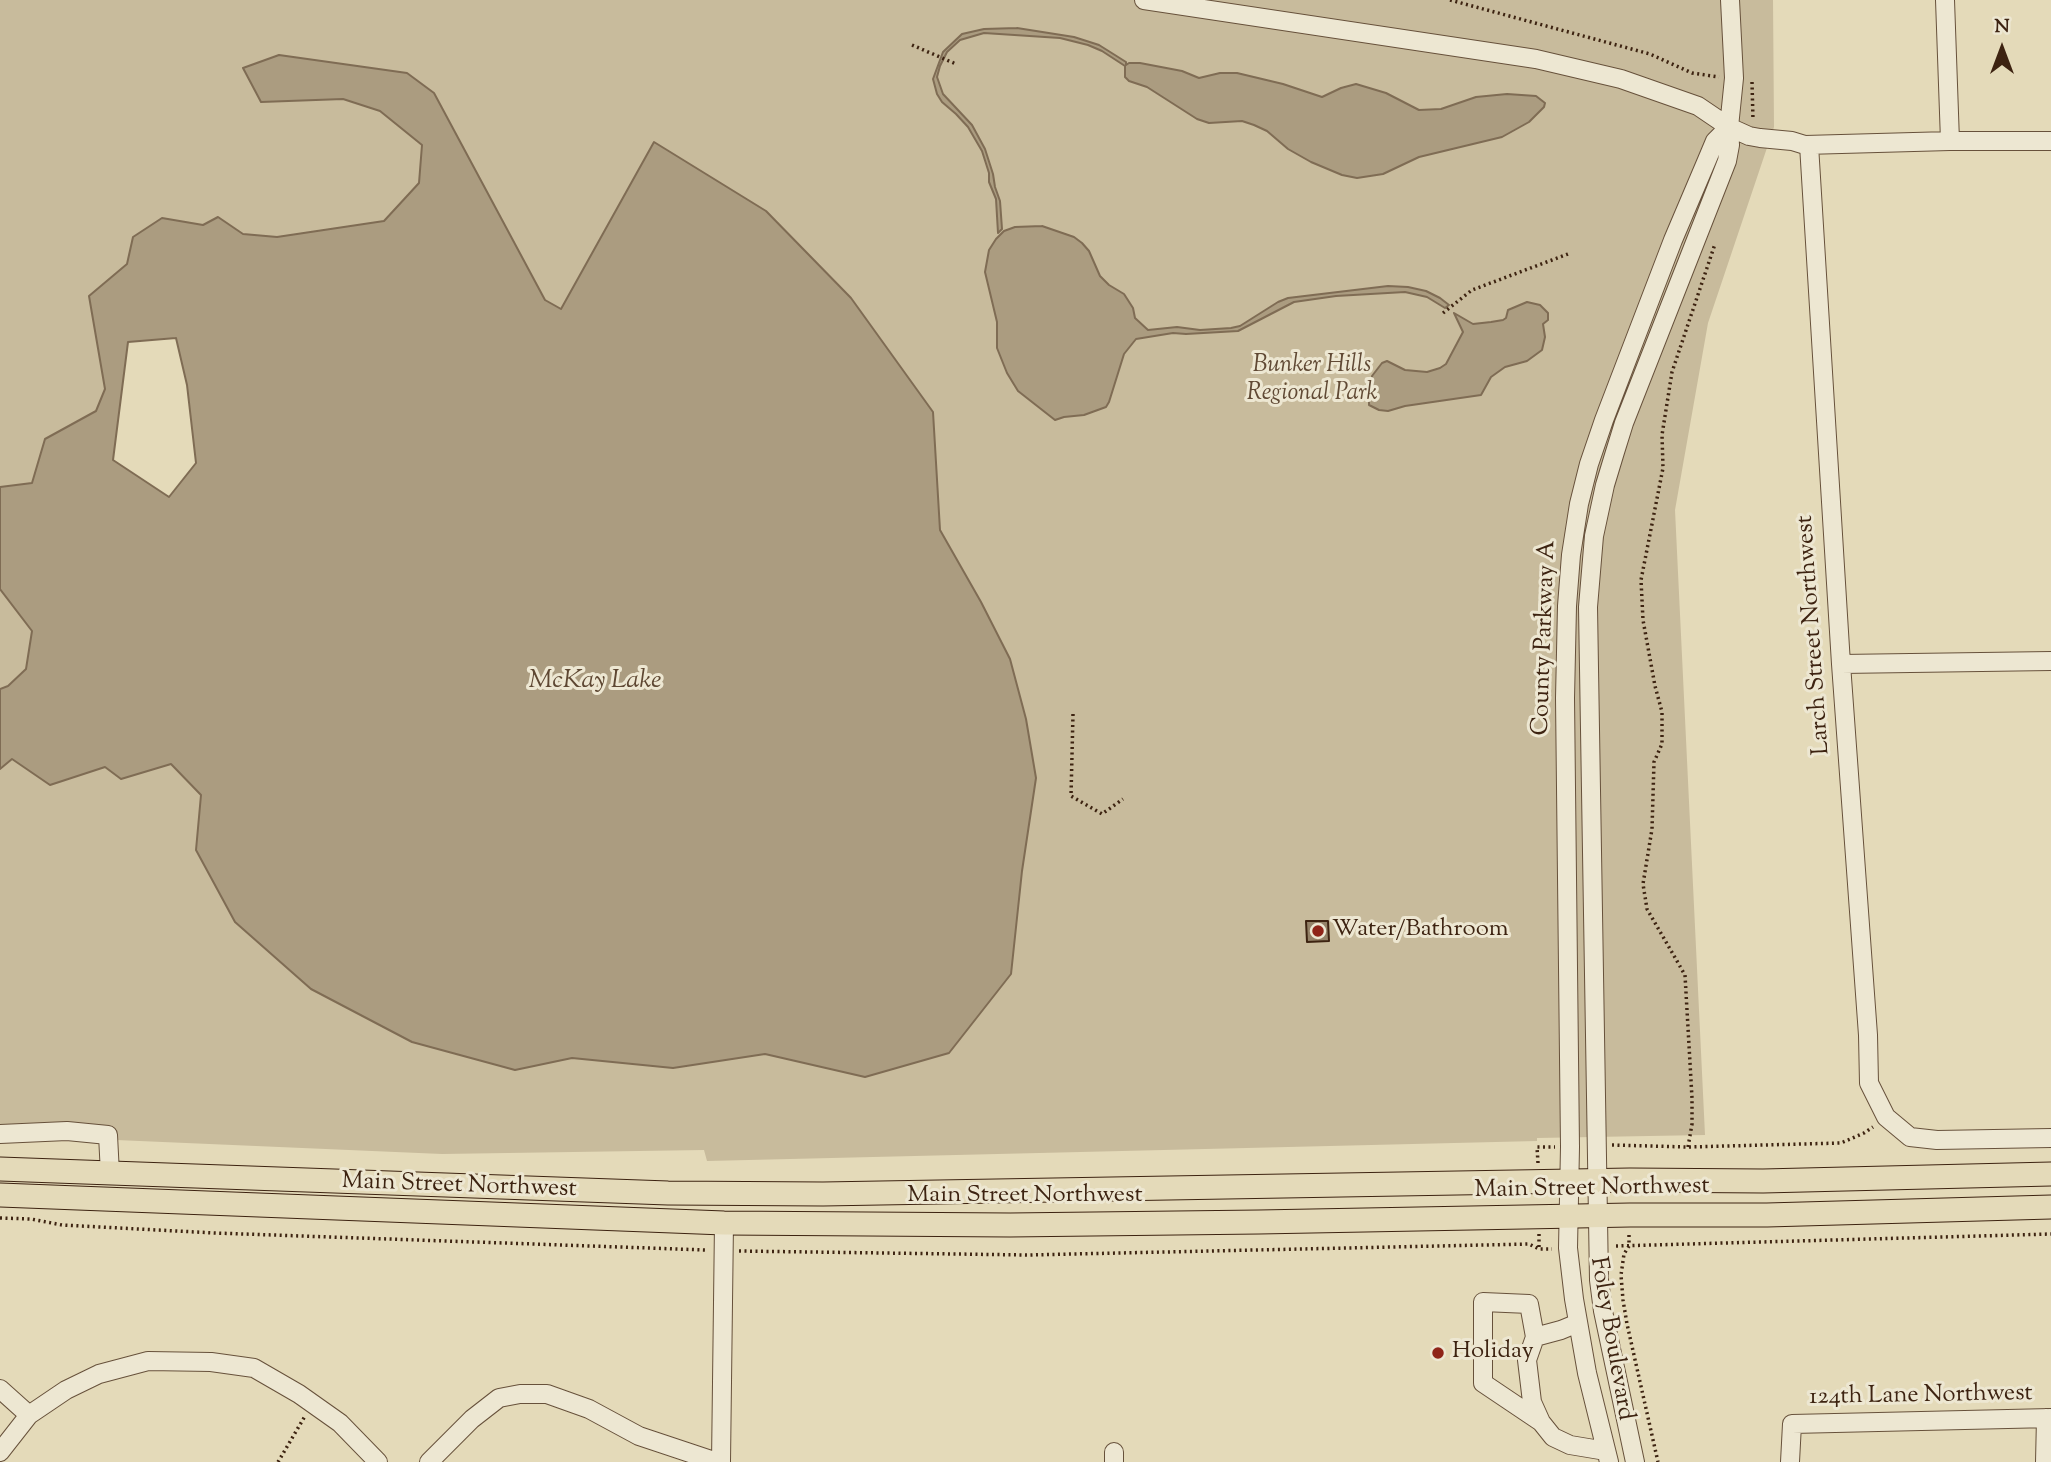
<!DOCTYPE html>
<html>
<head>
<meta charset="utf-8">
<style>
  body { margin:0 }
  #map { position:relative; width:2051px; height:1462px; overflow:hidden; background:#e4dab9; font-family:"Sorts Mill Goudy",serif }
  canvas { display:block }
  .north { position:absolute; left:1967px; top:14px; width:70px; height:70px; -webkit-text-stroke:5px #ede7d2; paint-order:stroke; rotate:0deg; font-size:19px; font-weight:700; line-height:28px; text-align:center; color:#3d2311 }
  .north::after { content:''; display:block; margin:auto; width:24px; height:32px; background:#3d2311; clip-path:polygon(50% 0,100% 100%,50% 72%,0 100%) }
</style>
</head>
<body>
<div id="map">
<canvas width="2051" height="1462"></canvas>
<div class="north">N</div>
</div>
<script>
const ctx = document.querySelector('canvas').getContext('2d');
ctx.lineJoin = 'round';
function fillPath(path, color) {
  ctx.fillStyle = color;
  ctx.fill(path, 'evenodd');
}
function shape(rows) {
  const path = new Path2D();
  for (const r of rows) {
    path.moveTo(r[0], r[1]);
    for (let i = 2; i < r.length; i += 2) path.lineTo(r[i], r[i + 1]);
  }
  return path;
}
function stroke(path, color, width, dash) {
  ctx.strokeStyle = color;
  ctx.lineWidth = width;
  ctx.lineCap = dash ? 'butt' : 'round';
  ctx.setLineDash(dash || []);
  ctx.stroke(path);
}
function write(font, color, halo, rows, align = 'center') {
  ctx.font = font + ' "Sorts Mill Goudy",serif';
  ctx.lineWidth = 6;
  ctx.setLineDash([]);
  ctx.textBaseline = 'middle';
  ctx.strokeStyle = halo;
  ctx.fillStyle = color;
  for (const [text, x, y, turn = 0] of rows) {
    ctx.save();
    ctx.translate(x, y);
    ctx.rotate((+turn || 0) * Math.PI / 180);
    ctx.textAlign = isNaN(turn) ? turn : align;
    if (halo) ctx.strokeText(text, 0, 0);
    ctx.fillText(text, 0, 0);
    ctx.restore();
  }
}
const green = shape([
  [0,0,1773,0,1774,127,1708,323,1675,510,1705,1135,1537,1138,1537,1141,707,1161,704,1150,442,1154,0,1135,0,769,11,759,51,785,105,767,121,779,171,763,201,795,196,850,515,1070,572,1058,673,1068,685,1066,421,84,261,102,343,99,380,111,422,145,419,183,384,221,277,237,243,235,218,217,203,225,162,218,127,264,89,296,105,389,96,412,45,439,32,483,0,487],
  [0,589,32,631,26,669,8,686,0,689]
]);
const water = shape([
  [1017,28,1074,37,1099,45,1126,62,1126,65,1129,63,1140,63,1182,71,1199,78,1220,73,1237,73,1283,84,1322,97,1341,88,1356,84,1386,93,1419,110,1441,109,1476,97,1507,94,1536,96,1545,103,1544,107,1529,122,1502,137,1419,157,1383,174,1357,178,1342,175,1311,162,1288,149,1267,131,1254,125,1242,121,1209,123,1197,119,1147,87,1129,81,1125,77,1125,66,1102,51,1088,45,1060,38,984,33,960,40,947,52,940,66,937,77,943,94,972,125,985,149,993,174,995,187,1000,201,1002,229,998,233,996,199,989,182,989,173,982,151,968,127,956,114,942,102,937,94,933,79,943,52,962,34,984,29,1017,28],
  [279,55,407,73,434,93,545,300,561,309,654,142,766,211,851,298,933,412,940,530,981,602,1010,659,1026,719,1036,778,1022,871,1011,974,949,1053,865,1077,765,1054,673,1068,572,1058,515,1070,412,1042,311,989,235,922,196,850,201,795,171,764,121,779,105,767,50,785,12,759,0,769,0,689,8,686,26,669,32,631,0,589,0,487,32,483,45,439,96,411,105,389,89,296,127,264,133,237,162,218,203,225,218,217,243,234,277,237,384,221,419,183,422,145,380,111,343,99,261,102,243,68,279,55],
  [176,338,187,385,196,463,169,497,113,460,128,342,176,338],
  [1042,226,1074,237,1082,243,1089,251,1100,276,1109,285,1124,294,1133,308,1135,318,1148,330,1177,327,1200,330,1231,328,1240,326,1278,302,1288,298,1388,286,1408,287,1426,291,1440,298,1449,305,1445,308,1427,297,1405,292,1336,296,1294,302,1238,331,1186,334,1173,333,1136,339,1124,354,1109,402,1106,407,1084,415,1064,417,1055,420,1018,391,1007,373,997,348,997,322,985,272,989,250,996,239,1004,231,1015,227,1042,226],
  [1527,302,1540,305,1548,313,1548,320,1543,324,1545,337,1542,350,1527,361,1505,367,1491,377,1481,395,1405,406,1388,411,1379,410,1369,405,1369,396,1373,387,1372,376,1382,363,1387,361,1405,370,1427,372,1440,368,1446,364,1463,332,1454,313,1473,324,1491,322,1503,320,1506,318,1508,310,1527,302]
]);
const building = shape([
  [1306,921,1328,921,1329,941,1307,942,1306,921]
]);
const path = shape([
  [1450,0,1650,54,1692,73,1719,77],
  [912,45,956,64],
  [1752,82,1753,120],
  [1443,313,1472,290,1568,254],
  [1073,714,1071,796,1102,814,1123,799],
  [1612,1145,1688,1147,1841,1143,1864,1133,1873,1127],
  [1688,1147,1692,1124,1692,1098,1685,975,1647,909,1643,884,1652,829,1654,762,1662,744,1662,712,1655,686,1643,620,1641,580,1663,468,1662,435,1672,372,1715,244],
  [1538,1163,1537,1147,1555,1147],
  [0,1218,31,1219,62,1225,215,1233,706,1250],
  [1539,1234,1539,1249],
  [1629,1235,1629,1246,1624,1254,1621,1275,1623,1300,1627,1324,1658,1462],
  [1616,1246,2051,1234],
  [739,1251,1028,1255,1529,1244,1539,1249,1552,1249],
  [278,1462,305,1416]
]);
const minor = shape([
  [1144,0,1536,59,1621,79,1698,106,1729,127,1749,136,1760,138,1792,141,1805,145,1950,141,2051,141],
  [1945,0,1950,141],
  [1809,145,1841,664,1868,1035,1869,1083,1886,1117,1910,1137,1937,1140,2051,1138],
  [1841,664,2051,661],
  [0,1134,67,1131,108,1135,110,1174],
  [1578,1323,1561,1330,1535,1337,1527,1360,1532,1402,1541,1422,1553,1437,1570,1445,1606,1451],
  [1535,1337,1529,1304,1483,1302,1483,1383,1541,1422],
  [0,1389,29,1415],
  [0,1452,29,1415,66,1390,99,1374,148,1361,211,1362,254,1368,299,1394,340,1423,378,1462],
  [1114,1452,1114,1462],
  [429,1462,472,1419,499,1398,520,1394,547,1394,589,1409,639,1436,717,1462],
  [721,1462,724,1223],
  [1609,1462,1587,1373,1574,1299,1568,1248,1570,1147,1565,698,1567,606,1571,555,1579,504,1589,464,1604,420,1673,240,1707,160,1715,141,1729,127],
  [1635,1462,1603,1311,1599,1280,1588,607,1594,536,1605,485,1615,452,1624,423,1727,161,1730,145,1729,127,1734,78,1730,0],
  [1790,1462,1792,1424,2051,1418],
  [2045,1462,2046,1418]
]);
const major = shape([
  [0,1169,668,1193,823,1194,1630,1180,1763,1181,2051,1174],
  [0,1195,724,1223,1010,1225,1259,1222,1630,1215,1767,1215,2051,1207]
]);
const markers = [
  [1318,931,7,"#8f2418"],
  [1438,1353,7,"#8f2418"]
];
const parkNames = [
  ["Bunker Hills",1312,367],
  ["Regional Park",1312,395]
];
const streetNames = [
  ["Larch Street Northwest",1815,635,-94],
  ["County Parkway A",1546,638,-88],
  ["Main Street Northwest",459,1187,2],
  ["Main Street Northwest",1592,1190,-1],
  ["Main Street Northwest",1025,1197],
  ["Foley Boulevard",1610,1339,80],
  ["124th Lane Northwest",1921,1397,-1]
];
const poiNames = [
  ["Water/Bathroom",1332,931],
  ["Holiday",1452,1353]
];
const waterNames = [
  ["McKay Lake",595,683]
];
fillPath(green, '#c8bb9c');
fillPath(water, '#ab9c80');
stroke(water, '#7f6c54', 2);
fillPath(building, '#948268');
stroke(building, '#3d2311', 2);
stroke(minor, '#67513b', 20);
stroke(major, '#3d2311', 25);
stroke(path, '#3d2311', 3.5, [2, 3.5]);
stroke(minor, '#ede7d2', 18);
stroke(major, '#e4dab9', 23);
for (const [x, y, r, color] of markers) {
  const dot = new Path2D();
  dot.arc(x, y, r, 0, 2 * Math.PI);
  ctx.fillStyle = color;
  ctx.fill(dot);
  stroke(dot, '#ede7d2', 2.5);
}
write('italic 24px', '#604934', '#ede7d2', parkNames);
write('24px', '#3d2311', '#ede7d2', streetNames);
write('24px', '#3d2311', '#ede7d2', poiNames, 'left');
write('italic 26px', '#5e4732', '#ede7d2', waterNames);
</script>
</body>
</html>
